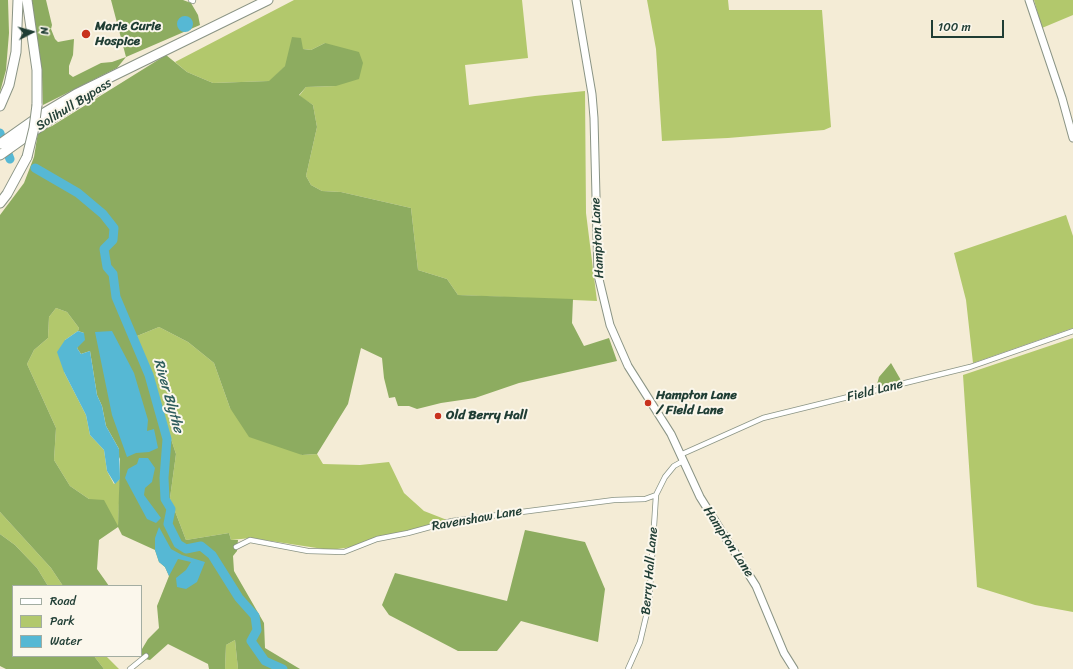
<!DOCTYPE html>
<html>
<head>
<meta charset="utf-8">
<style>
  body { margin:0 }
  #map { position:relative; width:1073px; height:669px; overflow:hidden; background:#f4ecd6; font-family:Sriracha,sans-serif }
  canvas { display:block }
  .legend { position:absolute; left:12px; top:585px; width:130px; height:72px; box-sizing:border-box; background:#fbf7ec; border:1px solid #a3ada2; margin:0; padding:5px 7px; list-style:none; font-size:12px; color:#1f3d34 }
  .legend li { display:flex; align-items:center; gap:8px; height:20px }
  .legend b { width:20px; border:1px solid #a3ada2 }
  .north { position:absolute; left:12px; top:12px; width:40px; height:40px; -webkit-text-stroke:3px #fbf7ec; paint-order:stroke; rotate:84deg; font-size:11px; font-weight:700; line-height:16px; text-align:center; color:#1f3d34 }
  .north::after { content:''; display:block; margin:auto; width:14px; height:18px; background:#1f3d34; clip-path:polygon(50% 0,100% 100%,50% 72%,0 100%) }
  .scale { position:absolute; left:931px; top:20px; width:73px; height:18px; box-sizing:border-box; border:2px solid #1f3d34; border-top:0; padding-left:5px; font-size:12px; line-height:14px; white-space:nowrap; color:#1f3d34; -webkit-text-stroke:3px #fbf7ec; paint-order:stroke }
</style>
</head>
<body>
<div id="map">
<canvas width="1073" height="669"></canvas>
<ul class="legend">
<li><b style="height:5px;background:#fff"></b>Road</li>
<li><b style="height:11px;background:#b2c86c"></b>Park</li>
<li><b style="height:11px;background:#56b8d4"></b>Water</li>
</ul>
<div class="north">N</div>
<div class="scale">100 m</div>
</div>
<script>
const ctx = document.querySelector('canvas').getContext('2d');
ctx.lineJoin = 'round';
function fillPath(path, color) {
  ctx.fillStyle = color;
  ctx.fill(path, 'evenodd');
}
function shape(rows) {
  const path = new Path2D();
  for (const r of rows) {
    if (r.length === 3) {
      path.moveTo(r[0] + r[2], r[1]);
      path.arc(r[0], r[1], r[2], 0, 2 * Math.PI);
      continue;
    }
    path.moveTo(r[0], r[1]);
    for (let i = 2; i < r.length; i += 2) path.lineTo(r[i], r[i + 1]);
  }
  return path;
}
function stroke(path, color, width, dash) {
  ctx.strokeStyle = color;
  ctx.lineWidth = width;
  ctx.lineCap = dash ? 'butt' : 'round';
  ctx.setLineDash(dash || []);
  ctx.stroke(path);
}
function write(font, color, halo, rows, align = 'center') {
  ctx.font = font + ' Sriracha,sans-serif';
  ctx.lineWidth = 4;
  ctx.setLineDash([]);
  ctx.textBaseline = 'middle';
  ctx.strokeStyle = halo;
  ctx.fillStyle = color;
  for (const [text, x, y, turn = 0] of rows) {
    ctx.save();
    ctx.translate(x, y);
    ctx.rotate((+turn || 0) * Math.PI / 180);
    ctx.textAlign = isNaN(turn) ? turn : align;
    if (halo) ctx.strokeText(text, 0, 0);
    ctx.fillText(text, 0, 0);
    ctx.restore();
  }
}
const green = shape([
  [294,0,522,0,528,58,465,65,469,105,535,96,585,91,586,213,597,301,458,295,447,279,418,270,411,208,341,192,322,191,311,185,306,176,317,127,313,105,299,96,306,87,336,86,325,43,311,50,303,49,270,81,213,83,187,72,175,62],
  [647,0,728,0,729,10,822,10,831,127,824,130,728,138,662,141,656,49],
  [1034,0,1073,0,1073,15,1042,28],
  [1066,215,1073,236,1073,328,973,363,966,300,954,253],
  [56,308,67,312,79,328,78,331,65,340,64,372,86,415,90,435,104,450,107,471,114,484,120,479,118,527,89,499,70,486,54,460,56,428,27,364,34,350,48,338,49,317],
  [159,327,188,342,214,363,230,408,302,455,317,454,323,464,360,465,389,462,404,493,424,511,447,520,361,543,352,547,330,550,251,538,231,540,229,533,186,540,170,498,176,454,137,336],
  [1073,338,1073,612,1035,605,977,587,963,375],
  [0,512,51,568,63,586,48,586,37,568,15,545,0,534],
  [235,640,238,669,225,669,226,645],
  [94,656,106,656,119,669,104,669]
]);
const forest = shape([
  [0,0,8,0,9,33,6,70,0,92],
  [31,0,46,0,52,25,51,29,55,39,58,42,74,39,73,55,69,66,69,74,73,77,101,63,112,62,126,57,111,0,183,0,191,3,198,15,200,25,126,57,117,68,43,105,42,76],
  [292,37,301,38,303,49,311,50,325,43,359,52,363,63,359,79,336,86,306,87,299,95,313,105,317,127,306,176,311,185,322,191,341,192,411,208,418,270,447,279,458,295,573,299,572,323,584,346,609,338,617,361,519,383,475,398,441,403,417,409,409,406,398,406,395,397,389,398,384,378,382,358,361,348,348,404,317,454,302,455,249,437,230,408,214,363,188,342,159,327,137,336,176,454,170,498,186,540,229,533,231,540,238,540,237,551,233,556,234,571,264,623,265,648,300,669,238,669,235,640,226,645,225,669,209,669,208,664,168,644,150,660,140,658,142,649,148,639,159,628,157,606,169,576,165,567,159,562,155,550,122,535,118,527,99,540,97,569,109,586,63,586,51,568,0,512,0,215,24,183,34,157,38,132,52,126,166,55,187,72,213,83,269,81,285,66],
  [56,308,67,312,79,328,78,331,84,333,77,348,81,354,90,351,97,395,102,406,106,426,119,449,118,455,120,459,118,526,104,500,89,499,70,486,54,460,56,428,27,364,34,350,48,338,49,317],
  [891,363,902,382,876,388,879,377],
  [525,530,585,542,605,589,598,642,521,621,497,651,458,651,389,615,382,605,395,573,507,601],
  [0,534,15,545,37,568,48,586,13,586,13,656,94,656,104,669,6,669,0,666]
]);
const water = shape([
  [185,24,8],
  [78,331,84,333,85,340,77,348,81,354,90,351,97,395,102,406,106,426,119,449,120,479,115,484,107,471,104,450,90,435,86,415,64,372,57,352,65,340],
  [112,331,134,373,148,420,147,431,154,429,158,448,149,452,136,453,127,457,112,415,95,332],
  [139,458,148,458,155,468,152,482,145,488,144,495,161,518,156,523,147,519,125,478,128,469,137,464],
  [159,527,171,549,182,555,205,562,197,582,186,589,177,587,176,578,186,570,191,562,178,559,169,576,165,567,159,562,155,550,155,538]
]);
const river = shape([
  [0,133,1,137],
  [8,154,10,159],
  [35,168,78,193,103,214,114,228,113,240,104,249,107,267,113,274,116,297,149,375,167,439,164,478,165,499,171,509,168,524,178,544,186,549,201,546,212,555,239,598,255,616,257,630,251,641,265,661,283,669]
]);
const street = shape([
  [191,0,193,1],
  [680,455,763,418,970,367,1073,331],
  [236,547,250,540,308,551,344,552,377,539,408,533,452,521,614,500,645,499,656,495,665,477,674,466,683,461],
  [130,669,146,656],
  [628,669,640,642,649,604,656,495]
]);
const secondary = shape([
  [576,0,592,94,594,118,598,275,610,325,628,366,671,434,700,497,756,586,784,653,794,669],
  [1029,0,1062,98,1073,138]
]);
const highway = shape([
  [27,0,37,70,37,105],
  [0,106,9,85,16,52,18,0],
  [0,144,44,113,76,94,268,0],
  [0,155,48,121,102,87],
  [0,203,7,194,27,157]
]);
const highwayBridge = shape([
  [27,157,34,128,37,105]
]);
const markers = [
  [86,34,5,"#c8321e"],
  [648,403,4,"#c8321e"],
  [438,416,4,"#c8321e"]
];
const poiNames = [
  ["Marie Curie",95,27],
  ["Hospice",95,42],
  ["Hampton Lane",656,396],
  ["/ Field Lane",656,411],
  ["Old Berry Hall",446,416]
];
const streetNames = [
  ["Solihull Bypass",74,105,-32],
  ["Hampton Lane",598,238,-93],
  ["Field Lane",875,391,-14],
  ["Ravenshaw Lane",477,519,-10],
  ["Hampton Lane",728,542,57],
  ["Berry Hall Lane",650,571,-85]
];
const waterNames = [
  ["River Blythe",168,396,74]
];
fillPath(green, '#b2c86c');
fillPath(forest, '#8dac60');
fillPath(water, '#56b8d4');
stroke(river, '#56b8d4', 9);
stroke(street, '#8a9485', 6);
stroke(secondary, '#8a9485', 9);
stroke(highway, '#8a9485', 11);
stroke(street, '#fff', 4.5);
stroke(secondary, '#fff', 7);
stroke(highway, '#fff', 9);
stroke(highwayBridge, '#8a9485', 11, []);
stroke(highwayBridge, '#fff', 9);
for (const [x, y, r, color] of markers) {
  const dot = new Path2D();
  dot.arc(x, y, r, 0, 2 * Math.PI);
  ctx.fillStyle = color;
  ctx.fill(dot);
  stroke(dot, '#fbf7ec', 1.5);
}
write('bold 13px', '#1f3d34', '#fbf7ec', poiNames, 'left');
write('13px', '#1f3d34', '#fbf7ec', streetNames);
write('italic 14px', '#2d5c5c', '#fbf7ec', waterNames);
</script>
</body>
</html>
